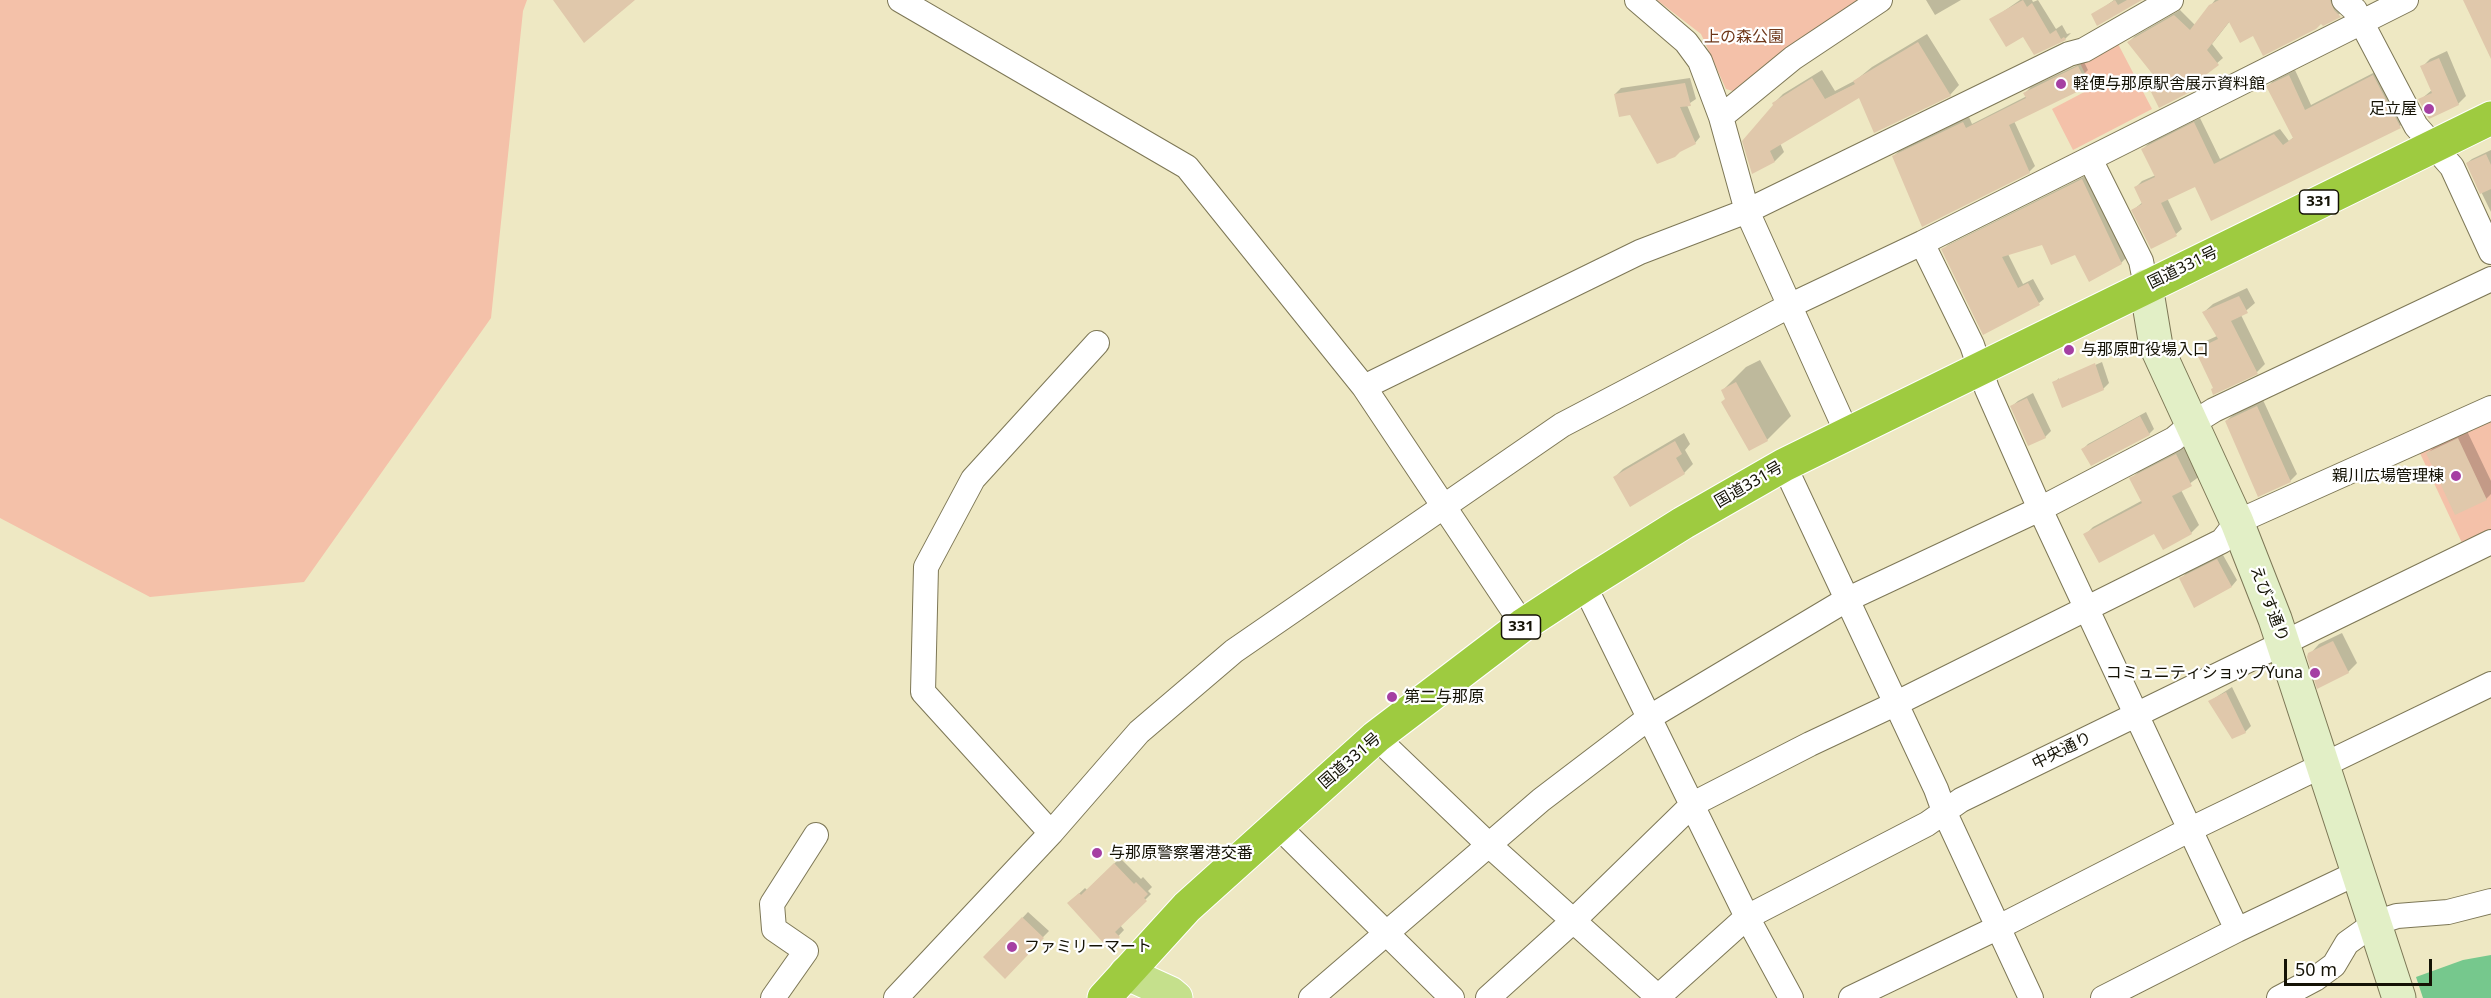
<!DOCTYPE html>
<html>
<head>
<meta charset="utf-8">
<style>
  body { margin:0 }
  #map { position:relative; width:2491px; height:998px; overflow:hidden; background:#eee8c3; font-family:"Noto Sans",sans-serif }
  canvas { display:block }
  .scale { position:absolute; left:2284px; top:959px; width:148px; height:27px; box-sizing:border-box; border:3px solid #141205; border-top:0; padding-left:8px; font-size:18px; line-height:21px; white-space:nowrap; color:#141205; -webkit-text-stroke:4px #fff; paint-order:stroke }
</style>
</head>
<body>
<div id="map">
<canvas width="2491" height="998"></canvas>
<div class="scale">50 m</div>
</div>
<script>
const ctx = document.querySelector('canvas').getContext('2d');
ctx.lineJoin = 'round';
function fillPath(path, color) {
  ctx.fillStyle = color;
  ctx.fill(path, 'evenodd');
}
function shape(rows) {
  const path = new Path2D();
  for (const r of rows) {
    path.moveTo(r[0], r[1]);
    for (let i = 2; i < r.length; i += 2) path.lineTo(r[i], r[i + 1]);
  }
  return path;
}
function stroke(path, color, width, dash) {
  ctx.strokeStyle = color;
  ctx.lineWidth = width;
  ctx.lineCap = dash ? 'butt' : 'round';
  ctx.setLineDash(dash || []);
  ctx.stroke(path);
}
function write(font, color, halo, rows, align = 'center') {
  ctx.font = font + ' "Noto Sans","Noto Sans JP",sans-serif';
  ctx.lineWidth = 4.5;
  ctx.setLineDash([]);
  ctx.textBaseline = 'middle';
  ctx.strokeStyle = halo;
  ctx.fillStyle = color;
  for (const [text, x, y, turn = 0] of rows) {
    ctx.save();
    ctx.translate(x, y);
    ctx.rotate((+turn || 0) * Math.PI / 180);
    ctx.textAlign = isNaN(turn) ? turn : align;
    if (halo) ctx.strokeText(text, 0, 0);
    ctx.fillText(text, 0, 0);
    ctx.restore();
  }
}
const green = shape([
  [0,0,527,0,523,11,491,318,304,582,150,597,0,518],
  [1657,0,1863,0,1736,92,1726,89,1701,34],
  [2117,42,2152,109,2073,150,2052,109,2092,88,2079,61],
  [2491,416,2491,529,2462,543,2418,449]
]);
const water = shape([
  [2491,955,2491,998,2383,998,2416,977,2463,960]
]);
const pier = shape([
  [2415,974,2423,998,2380,998,2382,995]
]);
const shadow = shape([
  [1926,0,1961,0,1935,15],
  [2020,0,2032,0,2033,2,2038,0,2056,29,2062,25,2067,34,2071,33,2065,39,2034,53,2023,35,1991,20],
  [2114,0,2141,0,2093,15],
  [2215,0,2337,0,2346,10,2323,24,2321,22,2254,34,2230,21,2212,44,2223,58,2201,77,2203,82,2197,87,2150,86,2158,79,2129,42,2135,36,2180,10,2195,25],
  [1927,34,1959,85,1950,95,1859,96,1780,143,1784,152,1775,161,1753,172,1775,105,1774,103,1783,94,1822,70,1835,91,1856,80,1872,67],
  [2447,51,2466,96,2458,104,2420,100,2432,90,2422,67,2430,59],
  [2084,62,2088,70,2084,74,2088,83,2083,88,2014,121,2035,166,2029,172,1893,157,1899,151,1969,117,1972,124,2027,96,2025,93,2031,87],
  [2295,70,2311,105,2379,70,2406,120,2400,126,2195,185,2167,198,2182,229,2176,234,2133,210,2143,202,2136,187,2142,181,2156,175,2143,149,2149,143,2200,118,2220,159,2280,129,2289,141,2294,137,2267,87,2273,81],
  [1690,78,1696,99,1687,105,1700,137,1695,143,1615,94,1621,88],
  [2491,150,2491,212,2467,163,2472,159],
  [2087,175,2126,258,2121,263,2043,243,2008,254,2023,284,2033,279,2044,299,2039,303,1943,250,1948,245],
  [2247,288,2255,303,2241,315,2265,364,2257,372,2215,388,2197,350,2206,341,2217,336,2204,312,2213,304],
  [1760,360,1791,416,1767,440,1749,449,1723,390,1746,367],
  [2102,362,2109,383,2103,389,2054,383,2059,378,2059,381],
  [2033,393,2051,431,2045,437,2012,406,2018,401],
  [2263,400,2297,474,2290,481,2226,421,2233,415],
  [2146,412,2154,429,2149,434,2083,449,2088,444],
  [2467,431,2491,481,2491,494,2486,499,2428,453,2437,444],
  [1684,433,1690,444,1685,450,1693,464,1684,473,1615,477,1623,469],
  [2184,447,2200,476,2181,490,2199,525,2191,533,2155,531,2085,535,2093,527,2143,500,2131,479,2139,471],
  [2223,555,2237,580,2232,586,2195,606,2181,579,2186,573],
  [2342,633,2357,663,2348,672,2310,654,2319,644],
  [2232,687,2251,726,2245,732,2233,737,2210,701],
  [1120,858,1141,879,1143,877,1152,887,1148,891,1151,894,1120,925,1124,930,1109,946,1069,903,1085,888,1087,890],
  [1028,912,1049,931,1005,976,986,957]
]);
const building = shape([
  [553,0,635,0,584,43],
  [2023,0,2027,7,2032,3,2050,34,2056,30,2061,39,2064,37,2066,40,2034,55,2023,37,2006,47,1989,19],
  [2115,0,2118,5,2127,0,2142,0,2097,26,2091,14],
  [2219,0,2330,0,2334,10,2341,17,2323,26,2321,24,2316,29,2263,56,2253,36,2240,43,2229,22,2207,50,2219,65,2195,83,2198,88,2159,108,2148,86,2158,81,2127,42,2174,15,2190,30,2209,5],
  [2463,0,2491,0,2491,59],
  [1918,42,1951,96,1874,133,1859,98,1770,151,1775,162,1752,174,1742,141,1773,105,1772,103,1812,78,1825,99,1855,84,1853,81,1861,76],
  [2439,58,2459,105,2429,119,2418,99,2432,93,2420,66],
  [2078,66,2083,76,2078,79,2083,89,2009,125,2030,173,1922,227,1892,156,1963,122,1966,128,2026,98,2023,93],
  [2289,75,2305,110,2373,75,2401,128,2211,221,2195,187,2161,203,2177,236,2151,249,2131,210,2142,204,2134,187,2155,177,2141,149,2194,122,2214,164,2274,134,2283,145,2293,138,2266,86],
  [1685,83,1691,106,1680,107,1696,144,1680,152,1675,157,1657,164,1630,115,1619,117,1614,94],
  [2486,154,2491,165,2491,189,2480,194,2466,163],
  [2082,179,2122,264,2089,282,2075,255,2051,265,2042,245,2002,257,2018,288,2028,283,2040,305,1983,335,1941,249],
  [2239,296,2248,313,2231,321,2258,374,2213,395,2211,389,2213,388,2195,350,2218,339,2202,312],
  [2095,363,2104,390,2062,408,2052,382],
  [1736,382,1768,441,1749,451,1721,402,1725,399,1721,390],
  [2027,398,2046,438,2028,446,2010,406],
  [2257,406,2291,482,2258,497,2225,421],
  [2140,416,2150,435,2091,466,2081,449],
  [2458,438,2487,500,2455,515,2426,453],
  [1675,441,1682,454,1676,458,1685,474,1630,507,1613,477],
  [2176,454,2192,486,2172,496,2192,534,2163,550,2154,534,2099,563,2083,534,2142,503,2129,478],
  [2217,559,2232,587,2194,608,2179,578],
  [2333,641,2349,673,2317,689,2307,657,2308,653],
  [2226,692,2246,733,2232,739,2208,701],
  [1114,863,1134,884,1136,882,1148,894,1144,898,1147,901,1115,932,1120,937,1108,948,1067,903,1079,893,1081,895],
  [1022,917,1044,938,1005,979,983,957]
]);
const street = shape([
  [900,0,1187,167,1364,387,1523,625],
  [1637,0,1686,42,1700,61,1721,117,1747,211,1847,433],
  [2344,0,2355,10,2416,126,2452,167,2491,252],
  [1721,117,1793,58,1880,0],
  [2090,159,2141,261,2146,286],
  [1922,243,1972,345,1987,389,2040,509,2237,930],
  [1364,387,1640,252,1747,211,2069,54,2084,50,2171,0],
  [1784,465,1936,789,1944,811,2031,998],
  [1584,585,1747,917,1791,998],
  [1376,737,1489,845,1658,997],
  [1277,825,1452,998],
  [1051,833,923,692,926,567,973,479,1097,343],
  [773,998,806,951,774,929,772,904,816,835],
  [896,998,1051,833,1139,732,1234,651,1562,425,1789,306,1922,243,2406,0],
  [1311,998,1541,800,1650,717,1846,600,2040,509,2174,439,2193,423,2214,410,2491,279],
  [1488,998,1573,921,1693,804,1810,744,1895,704,2222,541,2237,522,2491,408],
  [1657,998,1747,917,1927,824,1961,800,2491,542],
  [1851,998,1999,927,2189,830,2491,684],
  [2103,998,2237,930,2357,873],
  [2279,998,2315,979,2334,965,2347,943,2375,923,2397,916,2448,912,2491,901]
]);
const secondary = shape([
  [2146,286,2156,346,2237,522,2275,619,2399,998]
]);
const primary = shape([
  [1126,973,1170,993,1176,998]
]);
const highway = shape([
  [1104,998,1187,907,1376,737,1523,625,1584,585,1683,523,1784,465,2491,118]
]);
const markers = [
  [2061,84,6,"#a53fa3"],
  [2429,109,6,"#a53fa3"],
  [2069,350,6,"#a53fa3"],
  [2456,476,6,"#a53fa3"],
  [2315,673,6,"#a53fa3"],
  [1392,697,6,"#a53fa3"],
  [1097,853,6,"#a53fa3"],
  [1012,947,6,"#a53fa3"]
];
const shields = [
  [2319,202,39],
  [1521,627,39]
];
const shieldNames = [
  ["331",2319,202],
  ["331",1521,627]
];
const parkNames = [
  ["上の森公園",1744,37]
];
const poiNames = [
  ["軽便与那原駅舎展示資料館",2073,84],
  ["足立屋",2417,109,"right"],
  ["与那原町役場入口",2081,350],
  ["親川広場管理棟",2444,476,"right"],
  ["コミュニティショップYuna",2303,673,"right"],
  ["第二与那原",1404,697],
  ["与那原警察署港交番",1109,853],
  ["ファミリーマート",1024,947]
];
const streetNames = [
  ["国道331号",2183,268,-26],
  ["国道331号",1749,485,-30],
  ["えびす通り",2269,604,69],
  ["中央通り",2062,751,-26],
  ["国道331号",1350,761,-41]
];
fillPath(green, '#f4c1a9');
fillPath(water, '#76c88d');
fillPath(pier, '#eee8c3');
fillPath(shadow, '#0003');
fillPath(building, '#e0c8ab');
stroke(street, '#7d7756', 26);
stroke(secondary, '#7d7756', 35);
stroke(primary, '#fff', 35);
stroke(highway, '#fff', 35);
stroke(street, '#fff', 24);
stroke(secondary, '#e2efc6', 33);
stroke(primary, '#c5e08c', 33);
stroke(highway, '#9ecb40', 33);
for (const [x, y, r, color] of markers) {
  const dot = new Path2D();
  dot.arc(x, y, r, 0, 2 * Math.PI);
  ctx.fillStyle = color;
  ctx.fill(dot);
  stroke(dot, '#fff', 2);
}
for (const [x, y, w] of shields) {
  const box = new Path2D();
  box.roundRect(x - w / 2, y - 12, w, 24, 4.5);
  ctx.fillStyle = '#fff';
  ctx.fill(box);
  stroke(box, '#141205', 1.5);
}
write('bold 15px', '#141205', null, shieldNames);
write('16px', '#6f381a', '#fff', parkNames);
write('16px', '#141205', '#fff', poiNames, 'left');
write('16px', '#141205', '#fff', streetNames);
</script>
</body>
</html>
